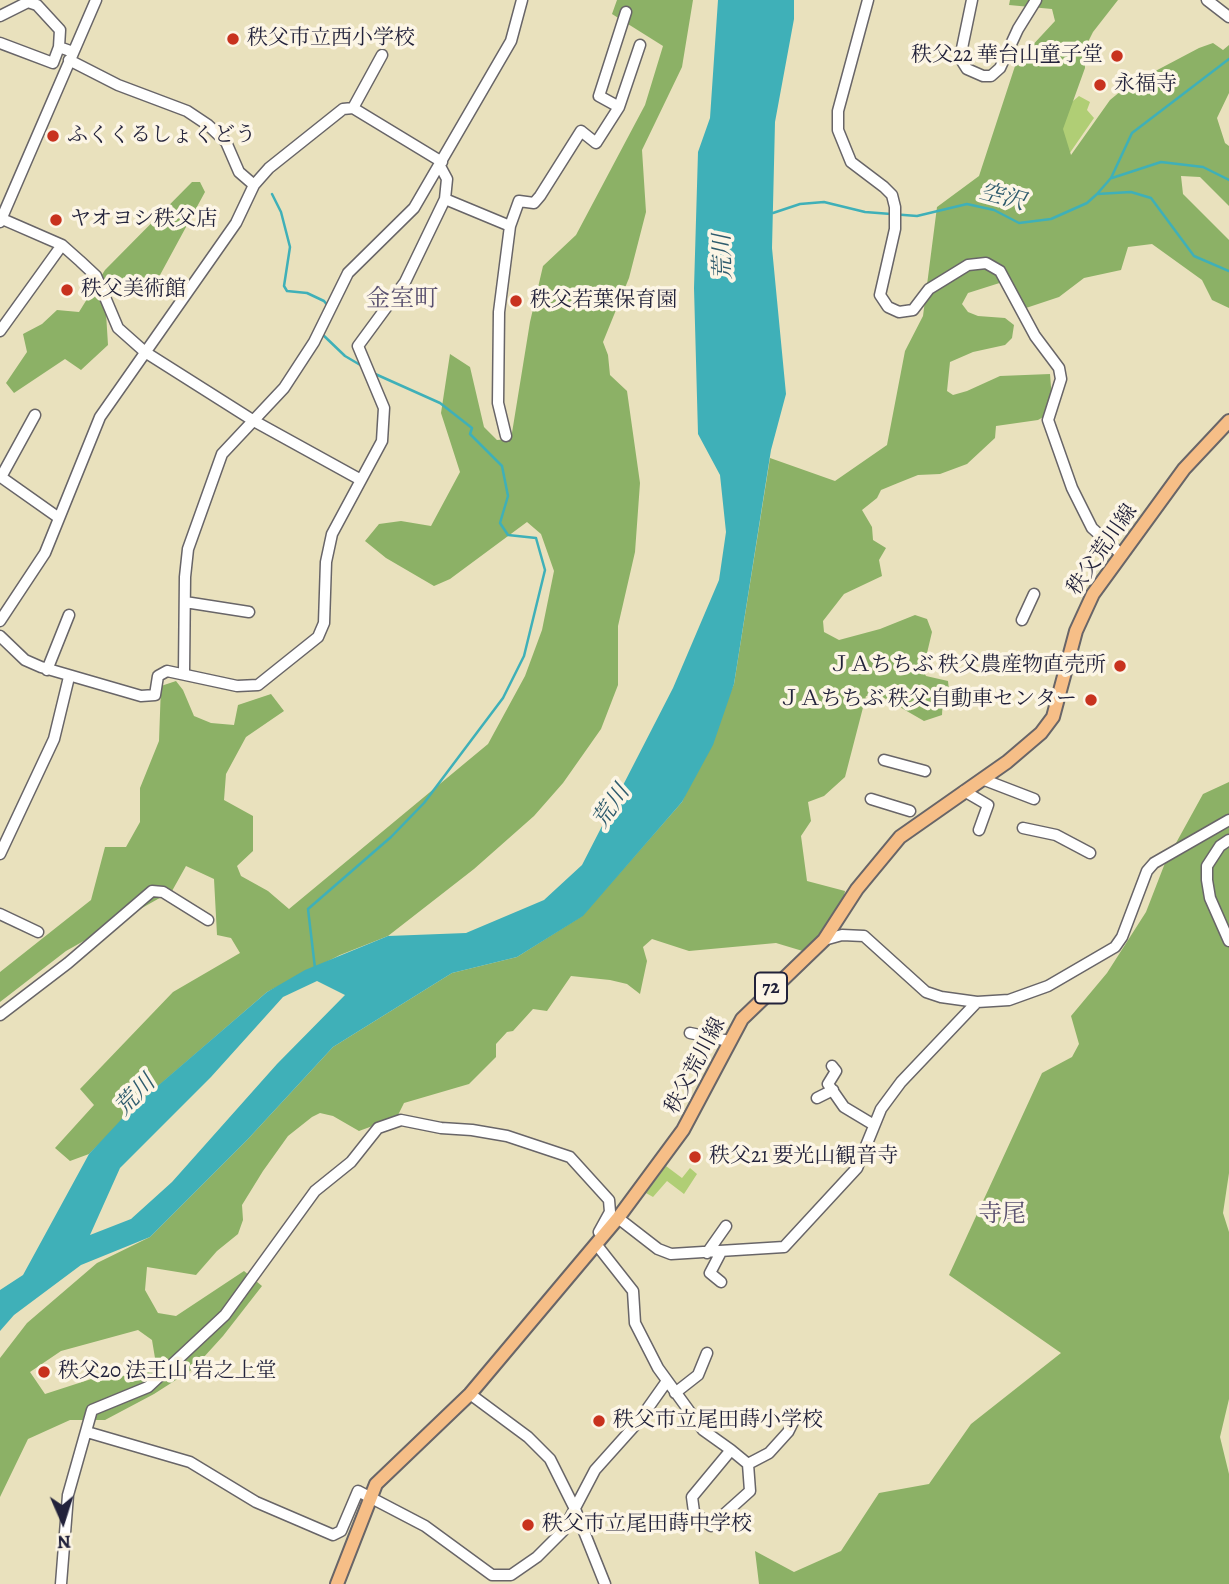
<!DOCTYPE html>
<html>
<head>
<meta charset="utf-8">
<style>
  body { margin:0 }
  #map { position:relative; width:1229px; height:1584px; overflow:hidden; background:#e9e1bd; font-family:Alegreya,serif }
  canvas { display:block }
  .north { position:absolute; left:28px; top:1486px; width:70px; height:70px; -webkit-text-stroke:5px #fcf5e5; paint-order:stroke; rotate:177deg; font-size:19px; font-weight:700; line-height:28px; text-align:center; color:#22223b }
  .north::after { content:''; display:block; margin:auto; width:24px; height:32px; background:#22223b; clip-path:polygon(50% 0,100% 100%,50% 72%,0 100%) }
</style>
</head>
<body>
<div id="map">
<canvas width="1229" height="1584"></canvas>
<div class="north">N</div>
</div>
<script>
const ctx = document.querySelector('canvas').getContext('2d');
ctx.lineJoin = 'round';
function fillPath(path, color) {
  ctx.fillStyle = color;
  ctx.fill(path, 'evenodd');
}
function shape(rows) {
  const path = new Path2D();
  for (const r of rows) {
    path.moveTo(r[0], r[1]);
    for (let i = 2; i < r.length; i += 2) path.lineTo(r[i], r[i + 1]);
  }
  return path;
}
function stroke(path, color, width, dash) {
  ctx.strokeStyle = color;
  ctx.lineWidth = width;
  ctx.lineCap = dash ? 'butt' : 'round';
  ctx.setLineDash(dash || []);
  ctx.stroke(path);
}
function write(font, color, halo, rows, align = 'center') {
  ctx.font = font + ' Alegreya,"Noto Serif JP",serif';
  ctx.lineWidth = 7;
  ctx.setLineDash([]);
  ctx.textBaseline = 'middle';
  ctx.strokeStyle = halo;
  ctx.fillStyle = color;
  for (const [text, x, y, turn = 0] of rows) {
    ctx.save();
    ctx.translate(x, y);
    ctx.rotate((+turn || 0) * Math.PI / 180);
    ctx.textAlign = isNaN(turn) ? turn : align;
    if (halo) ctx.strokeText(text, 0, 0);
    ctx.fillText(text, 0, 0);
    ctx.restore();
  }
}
const green = shape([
  [1079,96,1090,102,1087,110,1094,118,1065,160,1045,173,1067,106],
  [666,1166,682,1178,690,1168,697,1174,684,1194,667,1181,653,1197,646,1193]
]);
const forest = shape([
  [617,0,693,0,682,67,642,150,646,212,629,278,603,342,608,355,610,375,627,391,640,483,635,552,618,626,618,685,601,729,563,783,534,816,474,869,388,936,340,955,267,992,150,1093,89,1154,70,1161,55,1148,94,1105,80,1089,173,992,240,953,231,938,217,935,214,879,186,866,172,891,66,951,0,1002,0,972,91,900,105,847,126,847,140,822,140,788,159,741,161,686,176,681,183,690,194,716,211,723,234,725,238,705,271,694,284,711,246,737,226,774,224,800,253,816,253,851,237,866,241,876,268,891,289,909,488,744,525,676,542,630,554,571,541,534,527,522,450,579,434,586,386,558,365,541,379,524,401,521,431,526,460,472,441,413,450,354,470,367,484,427,497,440,511,439,530,322,543,266,576,235,645,105,663,46,612,14],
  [1010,0,1118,0,1093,32,1084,50,1085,68,1063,129,1071,155,1110,100,1127,86,1199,48,1213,43,1223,50,1229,45,1229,93,1217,118,1225,143,1229,146,1229,206,1200,177,1181,176,1183,194,1229,240,1229,308,1212,300,1202,280,1152,244,1128,247,1121,270,1084,278,1059,297,1026,308,1009,280,968,293,962,304,968,312,978,316,1005,318,1014,325,1012,338,1005,345,973,352,950,362,947,391,953,395,967,391,1000,376,1050,374,1052,399,1045,416,1038,420,996,426,995,438,967,464,940,474,918,475,898,483,881,490,877,498,862,510,872,527,873,540,886,548,879,560,882,576,844,594,823,621,824,632,839,640,880,629,915,615,927,619,932,632,923,670,926,676,948,681,949,690,943,696,942,715,924,721,879,695,866,696,845,777,824,796,808,802,811,821,801,836,807,881,845,891,843,904,806,952,776,943,689,951,652,939,643,947,647,961,640,994,627,984,610,980,571,976,547,1011,533,1009,513,1031,507,1032,496,1044,496,1057,469,1084,404,1103,397,1117,359,1131,333,1116,320,1113,312,1117,288,1136,263,1171,242,1205,243,1220,238,1234,217,1251,196,1275,147,1267,145,1290,158,1313,176,1316,244,1271,262,1286,223,1336,193,1369,154,1394,105,1420,70,1420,28,1439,0,1497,0,1358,27,1323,97,1263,150,1237,248,1139,333,1047,452,973,517,957,582,916,682,802,734,684,770,458,835,481,887,445,905,351,923,316,937,207,979,176,1016,63,1055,21,1052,9,1009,5],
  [138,1330,152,1340,155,1358,121,1377,116,1371,45,1394,30,1372,61,1351],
  [192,182,200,182,205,192,160,275,135,285,114,281,100,301,106,313,108,345,81,370,65,359,14,393,6,383,27,352,23,334,42,324,57,310,79,312,105,270],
  [1229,782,1229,1173,1223,1213,1229,1232,1229,1399,1220,1437,1229,1474,1229,1584,759,1584,755,1551,794,1572,841,1551,879,1493,929,1484,971,1424,1061,1353,949,1275,1042,1073,1072,1057,1079,1044,1071,1016,1107,973,1146,912,1165,863,1203,794]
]);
const water = shape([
  [718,0,794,0,794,19,775,122,772,248,786,394,771,450,734,684,713,745,682,802,583,916,517,957,452,973,333,1047,248,1139,150,1237,81,1265,14,1315,0,1331,0,1290,23,1275,89,1154,132,1108,267,992,305,970,388,936,466,933,544,900,582,865,673,688,719,580,726,532,720,475,698,434,694,288,698,152,710,118],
  [317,981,345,995,277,1064,172,1182,131,1219,90,1235,120,1168,211,1077,283,997]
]);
const stream = shape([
  [1112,178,1161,162,1203,167,1229,180],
  [272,194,281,212,290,247,284,286,287,291,307,293,324,301,328,306],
  [1097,194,1131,192,1151,198,1194,256,1229,271],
  [773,213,800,204,824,202,865,212,917,216,967,204,994,210,1019,223,1051,219,1087,203,1097,194,1111,178,1132,133,1229,59],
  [321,333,345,356,362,366],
  [315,968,308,909,391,837,424,803,503,698,524,656,545,570,536,538,508,535,500,523,508,496,502,466,470,434,472,428,440,403,373,373]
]);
const minor = shape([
  [868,0,838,111,838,130,851,162,884,187,892,195,895,207,895,229,880,295,888,307,899,312,913,310,929,289,968,265,986,263,1000,271,1035,336,1059,368,1061,379,1048,420,1072,488,1092,528,1122,555],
  [972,0,960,58,967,69,983,76,991,76,1000,68,1018,29,1036,0],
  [1207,0,1229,17],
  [0,16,28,2,37,5,60,30,59,47,73,52],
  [0,43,53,63,59,47],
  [69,60,118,85,187,111,208,125,226,142,239,172,254,185],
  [619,107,599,96,626,12],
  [353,108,382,55],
  [445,199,510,226,499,312,498,403,506,436],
  [0,218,62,245,80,261,96,276,118,328,145,352,254,421,361,480],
  [0,222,96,0],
  [510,226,519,201,534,203,540,196,581,131,596,143,619,107,640,45],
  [0,331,62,245],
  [35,415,1,477,59,518],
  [185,602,249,612],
  [1022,620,1034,594],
  [0,621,45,553,100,417,236,223,254,185,269,168,343,109,353,108,442,162],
  [0,636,25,660,41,667,141,696,155,695,158,676,167,671,237,686,258,685,318,637,324,623,326,562,332,534,382,441,384,408,358,346,405,282,445,199,447,179,440,166],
  [47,670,69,615],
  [184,672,185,577,188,549,222,454,284,388,314,342,348,273,414,208,511,41,522,0],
  [884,760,925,771],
  [982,779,1034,799],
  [964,791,988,805,979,830],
  [871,799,910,811],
  [1023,828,1056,835,1090,853],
  [1229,840,1220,846,1207,866,1207,880,1210,898,1229,941],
  [0,854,54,739,69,677],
  [0,914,38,932],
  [824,940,842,935,864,936,926,992,941,997,977,1002,1009,1000,1048,986,1115,947,1122,937,1147,871,1154,863,1229,820],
  [0,1015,68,963,152,891,163,892,208,920],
  [690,1033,729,1041],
  [832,1066,836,1071,828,1084,844,1107,874,1125],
  [817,1098,833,1090],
  [618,1218,658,1249,671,1254,784,1247,857,1168,881,1109,901,1082,977,1002],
  [596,1244,633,1291,635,1323,658,1368,703,1430,731,1450,692,1497,694,1512,711,1526,750,1491,748,1464,731,1450],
  [721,1252,710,1273,721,1282],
  [707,1253,726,1226],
  [675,1393,698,1375,707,1353],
  [470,1394,528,1437,550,1459,575,1509,605,1584],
  [87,1432,190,1462,256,1502,333,1535,341,1531,358,1491,425,1526,492,1575,511,1575,537,1557,563,1531,595,1470,638,1422,667,1381],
  [748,1464,769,1453,788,1432,797,1414,808,1420],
  [61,1584,68,1495,92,1410,148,1387,225,1315,315,1191,351,1162,378,1128,401,1120,441,1128,472,1130,507,1136,570,1157,609,1200,610,1212,599,1232,603,1236]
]);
const major = shape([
  [337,1584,376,1484,470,1394,618,1218,683,1130,742,1019,824,940,857,889,900,837,1007,762,1041,733,1053,717,1076,631,1093,594,1184,469,1229,421]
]);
const markers = [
  [233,39,7,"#c8321e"],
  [1117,56,7,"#c8321e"],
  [1100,85,7,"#c8321e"],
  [53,136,7,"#c8321e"],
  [56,220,7,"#c8321e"],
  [67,290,7,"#c8321e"],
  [516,301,7,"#c8321e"],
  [1120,666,7,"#c8321e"],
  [1091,700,7,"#c8321e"],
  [695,1157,7,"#c8321e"],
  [44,1372,7,"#c8321e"],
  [599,1421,7,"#c8321e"],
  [528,1525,7,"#c8321e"]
];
const shields = [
  [771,988,32]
];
const shieldNames = [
  ["72",771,988]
];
const poiNames = [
  ["秩父市立西小学校",247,39],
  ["秩父22 華台山童子堂",1103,56,"right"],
  ["永福寺",1114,85],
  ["ふくくるしょくどう",67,136],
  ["ヤオヨシ秩父店",70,220],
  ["秩父美術館",81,290],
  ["秩父若葉保育園",530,301],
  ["ＪＡちちぶ 秩父農産物直売所",1106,666,"right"],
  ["ＪＡちちぶ 秩父自動車センター",1077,700,"right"],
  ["秩父21 要光山観音寺",709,1157],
  ["秩父20 法王山 岩之上堂",58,1372],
  ["秩父市立尾田蒔小学校",613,1421],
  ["秩父市立尾田蒔中学校",542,1525]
];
const streetNames = [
  ["秩父荒川線",1103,550,-55],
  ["秩父荒川線",696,1066,-62]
];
const waterNames = [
  ["空沢",1002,198,15],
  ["荒川",724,257,-92],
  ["荒川",612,807,-56],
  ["荒川",136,1096,-46]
];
const quarterNames = [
  ["金室町",402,300],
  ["寺尾",1002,1215]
];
fillPath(green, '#b0ce75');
fillPath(forest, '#8cb166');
fillPath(water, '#3fb0b8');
stroke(stream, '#3fb0b8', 2.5);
stroke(minor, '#686568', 13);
stroke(major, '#686568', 16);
stroke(minor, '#fff', 10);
stroke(major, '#f6be87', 12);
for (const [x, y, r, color] of markers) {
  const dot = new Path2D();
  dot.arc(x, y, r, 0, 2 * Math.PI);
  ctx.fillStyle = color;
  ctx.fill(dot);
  stroke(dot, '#fcf5e5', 2.5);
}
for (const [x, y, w] of shields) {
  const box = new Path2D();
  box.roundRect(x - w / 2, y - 15.5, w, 31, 5);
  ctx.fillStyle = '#fcf5e5';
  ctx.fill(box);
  stroke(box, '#22223b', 2);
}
write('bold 19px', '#22223b', null, shieldNames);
write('21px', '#22223b', '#fcf5e5', poiNames, 'left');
write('21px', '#22223b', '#fcf5e5', streetNames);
write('italic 23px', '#2e5b6d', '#fcf5e5', waterNames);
write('24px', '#5a5170', '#fcf5e5', quarterNames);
</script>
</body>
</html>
